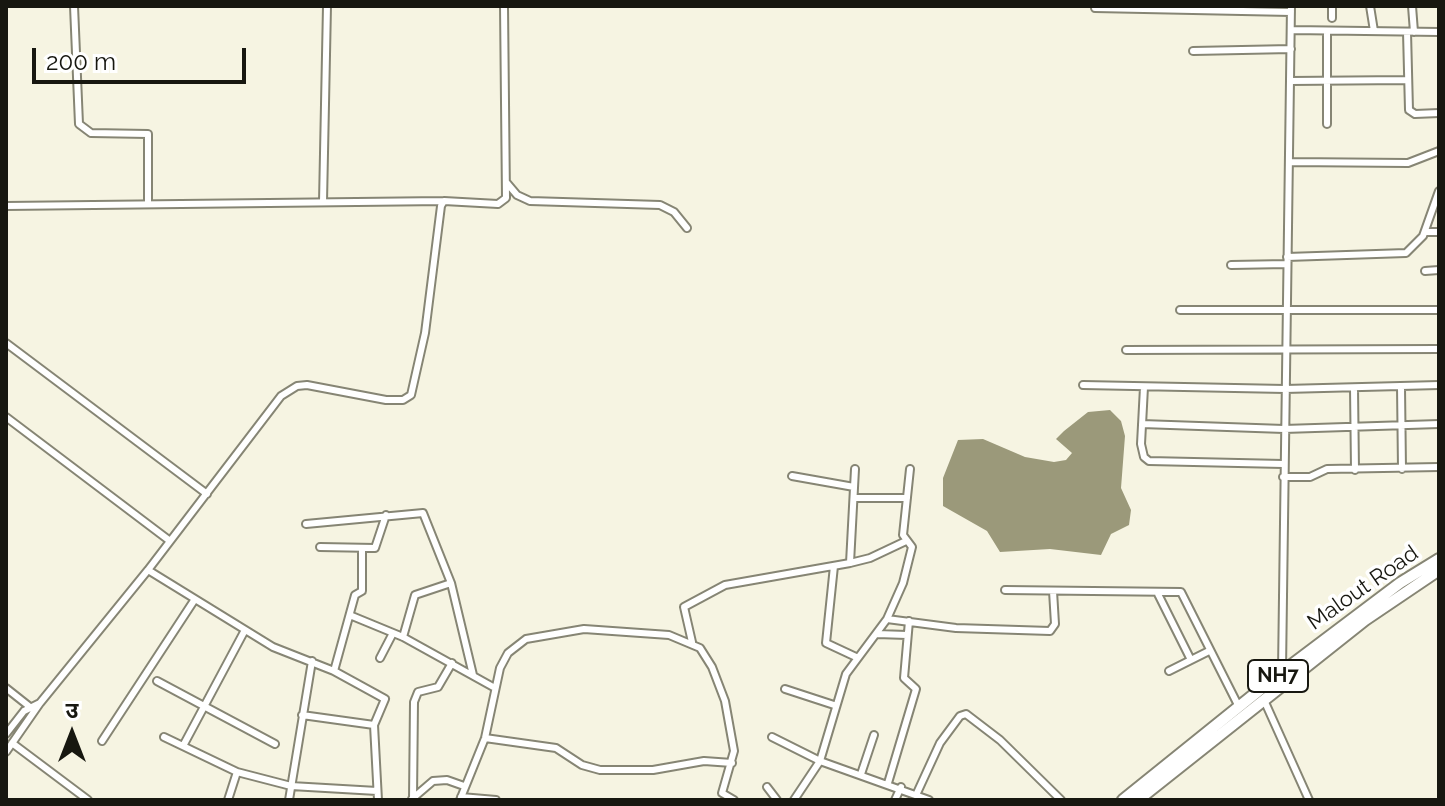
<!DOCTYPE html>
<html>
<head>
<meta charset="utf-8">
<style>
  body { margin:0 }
  #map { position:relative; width:1445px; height:806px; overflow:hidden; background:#f6f4e2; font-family:Raleway,"Noto Sans Devanagari",sans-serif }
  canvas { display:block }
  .frame { position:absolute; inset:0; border:8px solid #171710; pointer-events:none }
  .north { position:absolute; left:32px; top:694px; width:80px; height:80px; -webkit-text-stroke:6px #fff; paint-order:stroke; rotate:0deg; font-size:22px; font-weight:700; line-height:32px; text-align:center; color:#171710 }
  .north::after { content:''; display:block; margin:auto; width:28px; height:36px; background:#171710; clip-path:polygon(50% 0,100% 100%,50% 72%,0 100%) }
  .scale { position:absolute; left:32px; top:48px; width:214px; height:36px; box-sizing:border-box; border:4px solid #171710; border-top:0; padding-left:10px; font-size:24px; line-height:28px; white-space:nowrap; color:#171710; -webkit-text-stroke:6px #fff; paint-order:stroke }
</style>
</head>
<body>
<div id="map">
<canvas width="1445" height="806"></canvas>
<div class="frame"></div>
<div class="north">उ</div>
<div class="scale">200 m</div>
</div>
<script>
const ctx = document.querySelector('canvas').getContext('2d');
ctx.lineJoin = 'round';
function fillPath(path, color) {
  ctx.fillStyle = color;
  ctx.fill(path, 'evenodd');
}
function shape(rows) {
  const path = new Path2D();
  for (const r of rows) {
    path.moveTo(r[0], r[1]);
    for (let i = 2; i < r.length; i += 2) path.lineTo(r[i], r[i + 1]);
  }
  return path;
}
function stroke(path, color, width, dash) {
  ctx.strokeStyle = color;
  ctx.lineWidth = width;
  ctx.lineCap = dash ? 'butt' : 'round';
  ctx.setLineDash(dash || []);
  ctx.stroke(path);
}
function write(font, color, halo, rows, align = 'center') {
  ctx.font = font + ' Raleway,sans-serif';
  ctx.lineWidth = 7;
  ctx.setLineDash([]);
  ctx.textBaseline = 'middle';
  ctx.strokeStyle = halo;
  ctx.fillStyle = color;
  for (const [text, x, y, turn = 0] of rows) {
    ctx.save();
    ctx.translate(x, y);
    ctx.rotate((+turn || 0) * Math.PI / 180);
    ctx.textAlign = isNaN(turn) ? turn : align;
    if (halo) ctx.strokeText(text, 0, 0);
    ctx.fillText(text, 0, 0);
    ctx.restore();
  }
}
const water = shape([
  [1110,410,1121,421,1125,436,1121,488,1131,510,1129,525,1111,534,1101,555,1050,549,1000,552,987,531,943,506,943,478,958,440,983,439,1025,457,1054,462,1066,460,1072,453,1056,439,1064,431,1088,412]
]);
const street = shape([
  [74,6,79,124,91,133,148,134,148,203],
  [1332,6,1332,18],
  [1370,6,1374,31],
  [1412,6,1414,32],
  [1095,8,1291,12],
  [1292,30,1439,32],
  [1327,32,1327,124],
  [1407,32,1409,110,1415,114,1439,113],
  [1193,51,1291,49],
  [1290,81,1407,80],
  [1289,162,1408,163,1439,151],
  [506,182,517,195,530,201,660,205,674,212,687,228],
  [323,202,327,6],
  [6,206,444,201],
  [1425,232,1439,232],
  [1287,257,1406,253,1423,236,1439,191],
  [1231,265,1287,264],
  [1425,271,1439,270],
  [1180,310,1439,310],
  [6,343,207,494],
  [1126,350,1439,349],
  [1083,385,1285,389,1439,385],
  [1144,387,1141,444,1144,457,1149,461,1283,464],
  [1401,387,1402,469],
  [1354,388,1355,470],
  [6,417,170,541],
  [1142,424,1284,429,1439,424],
  [792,476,854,487],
  [1283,477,1310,477,1327,469,1439,467],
  [854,498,907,498],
  [306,524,423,513,451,583,473,675],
  [320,547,375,548,386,515],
  [850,563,855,469],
  [834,566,826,643,856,657],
  [148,570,273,647,334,671,385,699,374,725,378,800],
  [1005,590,1181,592,1239,707],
  [1157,592,1191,660],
  [352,616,403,637,495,688],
  [887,619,956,628,1050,631,1055,624,1053,591],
  [877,634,907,635],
  [403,637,415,595,451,583],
  [692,642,684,607,725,585,850,563,870,558,906,541],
  [380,658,393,633],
  [1282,670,1291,6],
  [334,671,355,595,362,591,362,549],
  [1169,671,1209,651],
  [157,681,275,744],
  [6,688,30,707],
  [785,689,834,705],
  [1264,700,1309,800],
  [302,715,374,725],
  [6,734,24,711,40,703],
  [164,737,237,772,291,786,377,791],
  [772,737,820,761,929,800],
  [485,738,556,748,582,765,600,770,653,770,704,761,732,763],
  [102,741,195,599],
  [12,743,88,800],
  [183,746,245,630],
  [6,752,40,703,148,570,281,396,297,386,307,385,386,400,403,400,411,395,425,333,441,206,444,201,498,204,506,198,504,6],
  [861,774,874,735],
  [888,783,916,689,904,678,909,621],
  [767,787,777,800],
  [917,793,940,743,960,716,966,714,1000,740,1061,800],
  [461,797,496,800],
  [412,799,433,781,447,780,464,786],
  [413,799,414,702,418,692,438,687,452,663],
  [228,800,237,772],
  [289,800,312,661],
  [460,800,485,738,500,668,508,653,526,639,584,629,669,635,700,648,712,667,725,701,734,751,722,793,734,800],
  [794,800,820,761,846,674,887,619,903,583,912,547,903,535,910,469],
  [895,800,901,787]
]);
const highway = shape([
  [1123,800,1282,672,1400,583,1439,559],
  [1138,800,1365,620,1439,570]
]);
const shields = [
  [1278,676,60]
];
const shieldNames = [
  ["NH7",1278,676]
];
const streetNames = [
  ["Malout Road",1363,588,-35]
];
fillPath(water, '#9b997a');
stroke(street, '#868574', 10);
stroke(highway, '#868574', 14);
stroke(street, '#fff', 6);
stroke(highway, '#fff', 10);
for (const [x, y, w] of shields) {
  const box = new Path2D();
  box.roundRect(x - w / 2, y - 16, w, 32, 6);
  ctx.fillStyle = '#fff';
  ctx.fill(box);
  stroke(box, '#171710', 2);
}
write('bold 20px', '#171710', null, shieldNames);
write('22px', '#171710', '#fff', streetNames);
</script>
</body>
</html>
